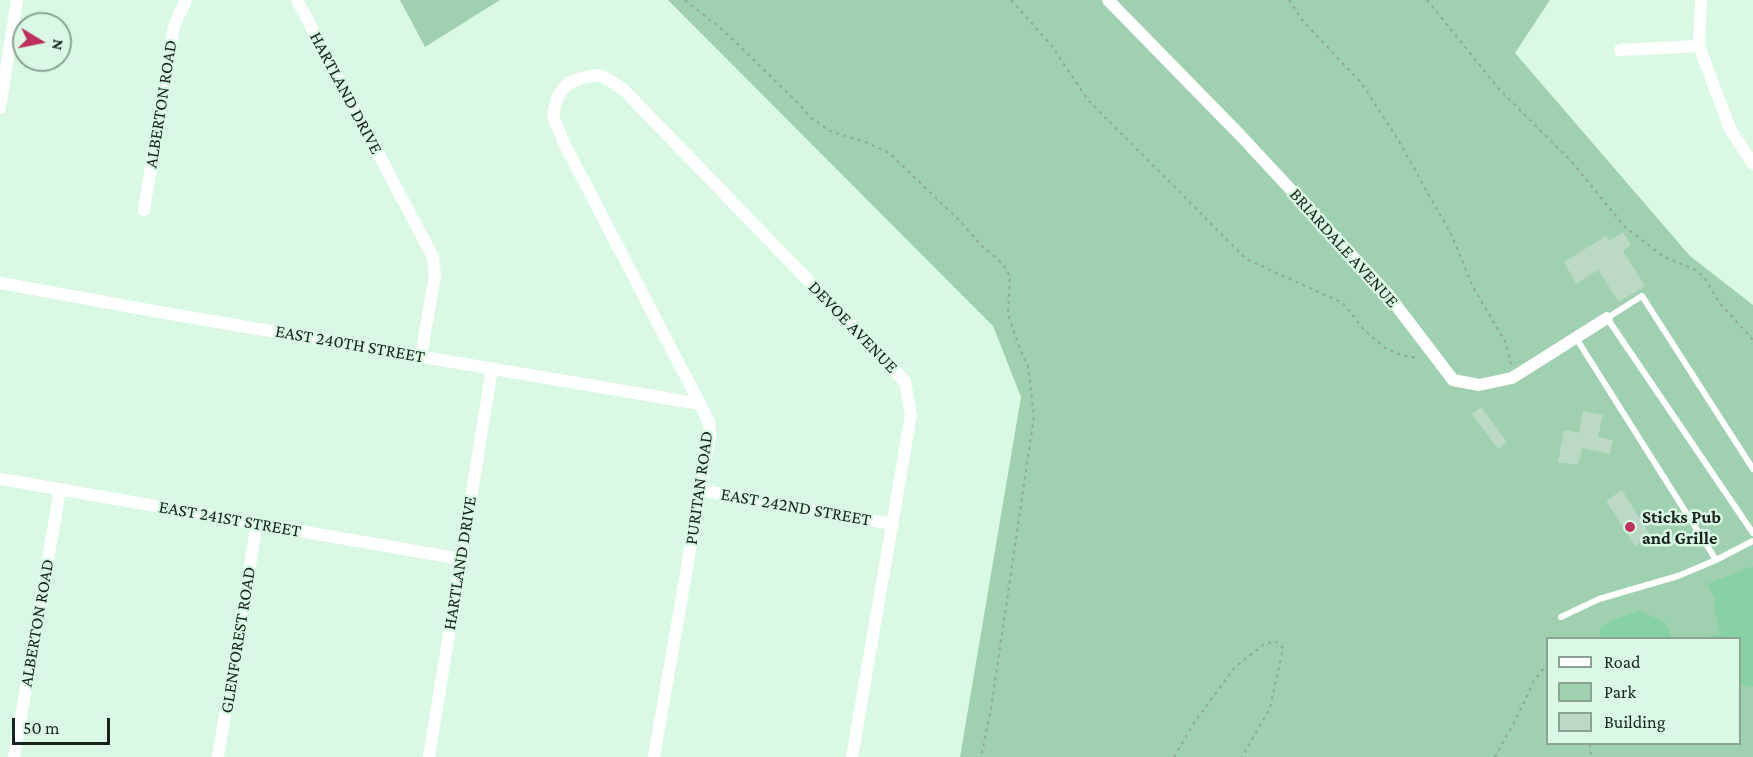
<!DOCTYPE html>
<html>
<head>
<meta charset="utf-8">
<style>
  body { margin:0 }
  #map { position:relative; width:1753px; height:757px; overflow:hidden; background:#d9f9e4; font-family:"Crimson Pro",serif }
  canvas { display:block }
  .legend { position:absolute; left:1546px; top:637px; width:195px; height:108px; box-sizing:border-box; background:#d9f9e4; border:2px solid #8ba394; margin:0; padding:8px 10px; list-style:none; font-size:18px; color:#17231b }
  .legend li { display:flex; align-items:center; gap:12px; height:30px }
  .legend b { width:30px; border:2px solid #8ba394 }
  .north { position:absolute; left:12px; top:12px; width:60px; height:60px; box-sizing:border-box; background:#d9f9e4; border:2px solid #8ba394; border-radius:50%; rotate:100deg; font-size:16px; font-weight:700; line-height:24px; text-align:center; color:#17231b }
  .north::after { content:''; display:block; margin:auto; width:21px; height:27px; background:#be305e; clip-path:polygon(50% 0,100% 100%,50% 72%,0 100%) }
  .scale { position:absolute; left:12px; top:718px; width:98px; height:27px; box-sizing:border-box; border:3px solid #17231b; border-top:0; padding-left:8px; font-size:18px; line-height:21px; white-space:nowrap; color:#17231b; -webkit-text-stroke:4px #d9f9e4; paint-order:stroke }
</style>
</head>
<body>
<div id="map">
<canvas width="1753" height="757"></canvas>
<ul class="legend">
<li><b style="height:8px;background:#fff"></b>Road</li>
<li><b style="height:16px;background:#9fd0b0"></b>Park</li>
<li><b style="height:16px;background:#bbd9c5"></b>Building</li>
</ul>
<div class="north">N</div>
<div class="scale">50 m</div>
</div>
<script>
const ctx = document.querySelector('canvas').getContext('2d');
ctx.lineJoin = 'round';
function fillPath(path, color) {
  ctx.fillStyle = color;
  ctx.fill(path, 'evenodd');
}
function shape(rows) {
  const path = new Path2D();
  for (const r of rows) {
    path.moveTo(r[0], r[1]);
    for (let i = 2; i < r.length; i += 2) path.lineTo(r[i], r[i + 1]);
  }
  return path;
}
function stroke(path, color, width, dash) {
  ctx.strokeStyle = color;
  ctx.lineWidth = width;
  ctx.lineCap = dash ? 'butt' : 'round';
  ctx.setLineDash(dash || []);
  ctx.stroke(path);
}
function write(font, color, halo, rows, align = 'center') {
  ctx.font = font + ' "Crimson Pro",serif';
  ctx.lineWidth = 5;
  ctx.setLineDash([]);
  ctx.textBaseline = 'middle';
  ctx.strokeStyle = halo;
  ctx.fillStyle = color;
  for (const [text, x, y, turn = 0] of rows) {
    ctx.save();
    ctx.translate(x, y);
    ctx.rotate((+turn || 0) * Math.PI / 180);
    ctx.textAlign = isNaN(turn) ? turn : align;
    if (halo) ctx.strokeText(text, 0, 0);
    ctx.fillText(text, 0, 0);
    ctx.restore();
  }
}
const green = shape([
  [400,0,500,0,425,47],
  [668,0,1550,0,1515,53,1690,256,1753,305,1753,757,960,757,1021,397,993,326],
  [1548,638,1740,638,1740,744,1548,744]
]);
const forest = shape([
  [1753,566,1753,687,1740,685,1740,638,1698,638,1721,634,1715,613,1715,599,1707,584],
  [1639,611,1665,622,1672,638,1599,638,1601,626,1616,619]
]);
const building = shape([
  [1623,232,1631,245,1623,251,1645,286,1619,302,1598,270,1576,284,1564,262,1606,236,1609,241],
  [1481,407,1507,442,1498,449,1472,414],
  [1583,411,1603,415,1598,437,1613,440,1610,454,1582,448,1578,465,1558,462,1564,430,1579,433],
  [1622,490,1651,536,1635,546,1606,501]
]);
const path = shape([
  [685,0,724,31,799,104,810,117,830,131,868,143,889,153,960,221,981,245,1003,264,1010,276,1008,314,1020,349,1028,366,1034,416,991,709,981,757],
  [1011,0,1051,45,1088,100,1246,259,1343,303,1364,330,1385,348,1404,356,1419,358],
  [1289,0,1303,21,1362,84,1397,138,1452,236,1473,287,1506,343,1511,365],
  [1427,0,1499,89,1571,161,1625,227,1664,257,1694,269,1704,277,1719,302,1753,340],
  [1590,744,1591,757],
  [1174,757,1194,723,1235,667,1263,645,1275,641,1283,648,1270,708,1242,757],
  [1495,757,1517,717,1534,681,1548,663]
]);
const service = shape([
  [1576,338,1716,560,1753,541],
  [1753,469,1642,296,1607,318,1753,533],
  [1561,617,1599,599,1678,576,1716,560]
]);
const minor = shape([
  [297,0,433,257,435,275,421,356],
  [1108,0,1240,135,1386,292,1453,380,1479,385,1512,378,1607,318],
  [1701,0,1699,46,1730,129,1753,164],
  [1620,50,1699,46],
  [0,108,17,0],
  [144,210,174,26,186,0],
  [0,283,170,314,700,404],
  [0,479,461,559],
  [700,490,892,524],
  [14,757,60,490],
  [218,757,257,523],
  [429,757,492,369],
  [654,757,710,436,709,423,700,404,564,143,553,116,557,98,567,84,581,78,598,75,608,79,624,90,893,368,905,382,911,415,852,757]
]);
const markers = [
  [1630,527,6,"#be305e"]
];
const streetNames = [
  ["HARTLAND DRIVE",346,93,62],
  ["ALBERTON ROAD",161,104,-81],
  ["BRIARDALE AVENUE",1344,248,48],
  ["DEVOE AVENUE",853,327,46],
  ["EAST 240TH STREET",350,344,10],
  ["PURITAN ROAD",699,488,-82],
  ["EAST 242ND STREET",796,507,10],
  ["EAST 241ST STREET",230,519,10],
  ["HARTLAND DRIVE",460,563,-81],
  ["ALBERTON ROAD",37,623,-80],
  ["GLENFOREST ROAD",238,640,-81]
];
const poiNames = [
  ["Sticks Pub",1642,517],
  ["and Grille",1642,538]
];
fillPath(green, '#9fd0b0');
fillPath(forest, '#87d2a4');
fillPath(building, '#bbd9c5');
stroke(path, '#90a898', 2, [3, 4.5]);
stroke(service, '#fff', 6);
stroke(minor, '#fff', 12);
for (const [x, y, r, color] of markers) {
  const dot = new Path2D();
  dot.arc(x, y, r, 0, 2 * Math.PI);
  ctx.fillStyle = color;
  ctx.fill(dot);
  stroke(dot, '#d9f9e4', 2);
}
write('18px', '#17231b', '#d9f9e4', streetNames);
write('bold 18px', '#17231b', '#d9f9e4', poiNames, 'left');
</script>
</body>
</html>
